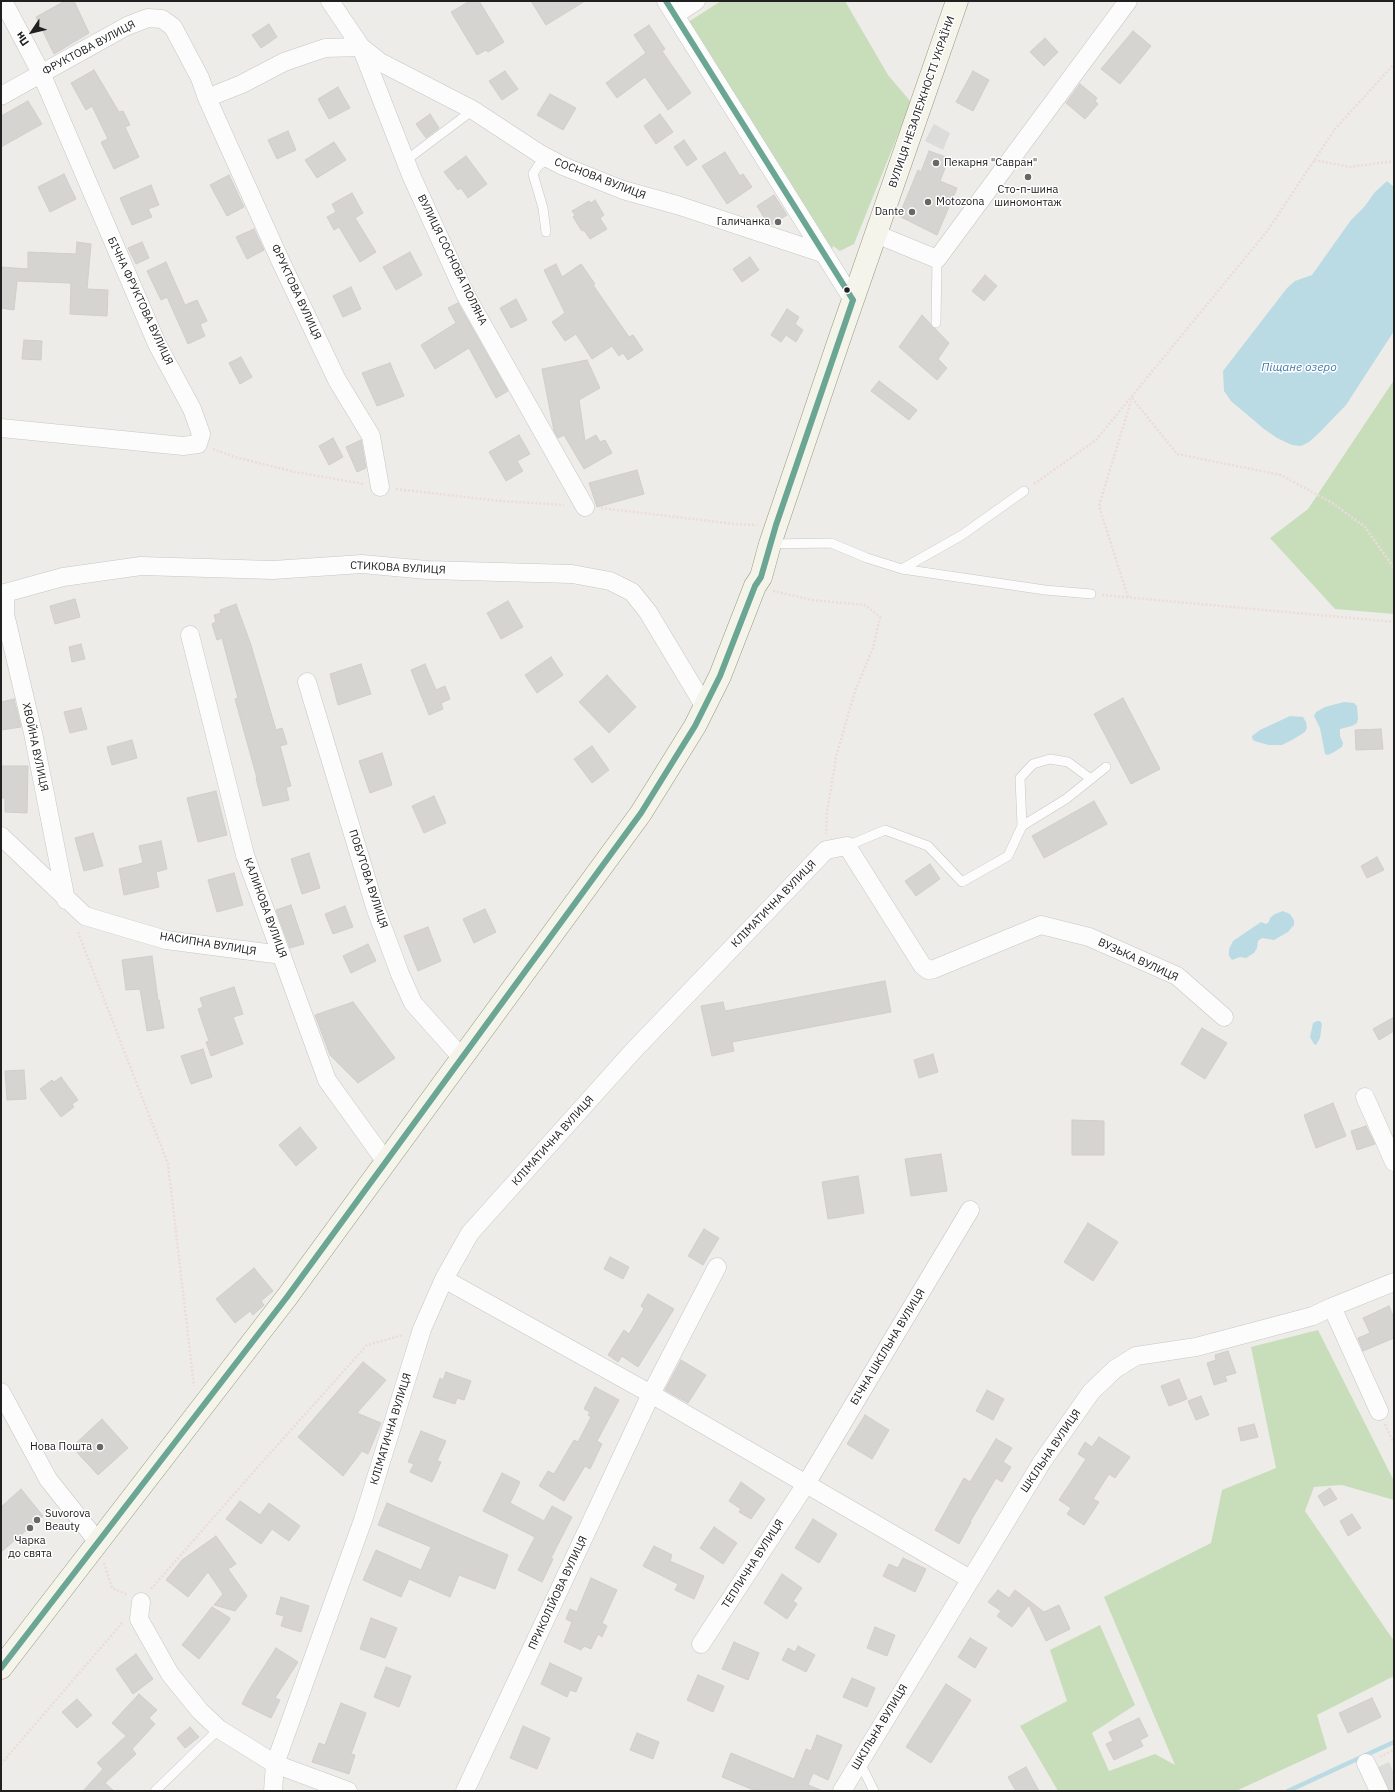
<!DOCTYPE html>
<html>
<head>
<meta charset="utf-8">
<style>
  body { margin:0 }
  #map { position:relative; width:1395px; height:1792px; overflow:hidden; background:#eeece8; font-family:"IBM Plex Sans",sans-serif }
  canvas { display:block }
  .frame { position:absolute; inset:0; border:2px solid #202020; pointer-events:none }
  .north { position:absolute; left:12px; top:12px; width:40px; height:40px; -webkit-text-stroke:3px #fff; paint-order:stroke; rotate:235deg; font-size:11px; font-weight:700; line-height:16px; text-align:center; color:#202020 }
  .north::after { content:''; display:block; margin:auto; width:14px; height:18px; background:#202020; clip-path:polygon(50% 0,100% 100%,50% 72%,0 100%) }
</style>
</head>
<body>
<div id="map">
<canvas width="1395" height="1792"></canvas>
<div class="frame"></div>
<div class="north">Пн</div>
</div>
<script>
const ctx = document.querySelector('canvas').getContext('2d');
ctx.lineJoin = 'round';
function fillPath(path, color) {
  ctx.fillStyle = color;
  ctx.fill(path, 'evenodd');
}
function shape(rows) {
  const path = new Path2D();
  for (const r of rows) {
    path.moveTo(r[0], r[1]);
    for (let i = 2; i < r.length; i += 2) path.lineTo(r[i], r[i + 1]);
  }
  return path;
}
function stroke(path, color, width, dash) {
  ctx.strokeStyle = color;
  ctx.lineWidth = width;
  ctx.lineCap = dash ? 'butt' : 'round';
  ctx.setLineDash(dash || []);
  ctx.stroke(path);
}
function write(font, color, halo, rows, align = 'center') {
  ctx.font = font + ' "IBM Plex Sans",sans-serif';
  ctx.lineWidth = 3;
  ctx.setLineDash([]);
  ctx.textBaseline = 'middle';
  ctx.strokeStyle = halo;
  ctx.fillStyle = color;
  for (const [text, x, y, turn = 0] of rows) {
    ctx.save();
    ctx.translate(x, y);
    ctx.rotate((+turn || 0) * Math.PI / 180);
    ctx.textAlign = isNaN(turn) ? turn : align;
    if (halo) ctx.strokeText(text, 0, 0);
    ctx.fillText(text, 0, 0);
    ctx.restore();
  }
}
const religious = shape([
  [934,124,950,133,943,150,925,141],
  [1389,1762,1394,1773,1394,1791,1387,1791,1376,1768]
]);
const forest = shape([
  [721,1,845,1,888,75,911,102,854,244,840,251,833,246,828,262,682,26],
  [1394,380,1394,614,1335,609,1270,538,1308,509],
  [1318,1330,1394,1481,1394,1500,1342,1485,1314,1487,1305,1511,1394,1641,1394,1676,1317,1715,1327,1749,1236,1791,1058,1791,1020,1726,1067,1701,1050,1650,1100,1625,1135,1705,1092,1733,1109,1771,1155,1754,1175,1765,1104,1597,1211,1543,1222,1490,1276,1468,1251,1347]
]);
const water = shape([
  [1387,181,1394,187,1394,331,1346,405,1320,432,1309,442,1301,446,1292,445,1277,438,1264,429,1231,401,1224,391,1223,371,1287,288,1295,281,1312,275,1351,220,1365,206,1375,192],
  [1344,702,1354,703,1357,706,1358,718,1357,723,1352,726,1340,729,1340,736,1343,743,1342,747,1334,752,1328,755,1325,754,1320,728,1314,716,1316,712,1325,707],
  [1290,716,1303,717,1306,722,1307,728,1305,732,1292,740,1282,745,1269,745,1254,741,1252,738,1252,736,1260,730],
  [1283,911,1290,914,1294,920,1294,925,1288,932,1274,940,1262,938,1258,941,1257,948,1254,953,1246,958,1240,957,1232,960,1229,956,1229,949,1233,941,1261,922,1266,924,1269,922,1270,918,1275,914],
  [1317,1021,1320,1021,1322,1024,1320,1038,1316,1045,1314,1044,1310,1037,1313,1023]
]);
const stream = shape([
  [1288,1791,1394,1742]
]);
const building = shape([
  [65,1,74,1,89,33,54,54,36,17,65,1],
  [470,1,479,1,504,42,488,52,486,50,477,55,451,12,470,1],
  [531,1,585,1,546,25,531,1],
  [269,24,277,37,261,48,252,35,269,24],
  [649,25,665,49,662,51,691,93,668,110,645,77,617,98,606,83,646,53,634,35,649,25],
  [1133,31,1151,46,1120,84,1101,69,1133,31],
  [1045,38,1058,52,1044,66,1030,52,1045,38],
  [94,70,119,112,123,111,130,125,125,127,139,157,114,169,101,142,108,139,92,106,86,110,71,83,94,70],
  [505,71,518,89,502,100,489,81,505,71],
  [973,71,989,80,973,111,956,102,973,71],
  [1080,84,1097,98,1095,101,1098,104,1085,119,1066,103,1080,84],
  [338,87,350,108,329,119,318,99,338,87],
  [550,94,576,108,563,130,537,115,550,94],
  [28,101,42,124,1,147,1,116,28,101],
  [430,114,439,128,426,138,416,124,430,114],
  [660,114,673,132,656,144,644,126,660,114],
  [288,131,296,150,277,159,268,140,288,131],
  [684,140,697,159,687,166,674,147,684,140],
  [334,142,346,160,317,178,305,160,334,142],
  [929,151,949,158,940,181,957,188,937,235,899,216,918,170,921,172,929,151],
  [725,152,740,176,743,174,752,187,727,204,702,166,725,152],
  [466,156,487,184,468,198,461,188,458,190,444,172,466,156],
  [64,174,76,199,50,212,38,187,64,174],
  [229,175,244,207,227,216,210,185,229,175],
  [151,185,159,205,148,209,152,217,132,225,120,198,151,185],
  [352,193,363,213,355,218,376,252,360,262,339,227,334,230,327,217,336,212,332,204,352,193],
  [774,195,787,215,771,225,768,224,757,206,774,195],
  [595,200,604,215,600,218,607,229,590,239,584,230,582,231,573,217,575,215,572,211,589,201,591,203,595,200],
  [254,229,264,250,247,259,236,237,254,229],
  [77,242,91,244,87,289,108,290,107,316,70,314,71,283,17,281,14,310,1,308,1,267,28,269,28,252,76,254,77,242],
  [142,242,149,258,136,264,128,248,142,242],
  [410,252,422,275,396,290,383,267,410,252],
  [750,257,759,270,742,282,733,269,750,257],
  [166,262,185,305,197,300,207,321,200,324,205,336,188,344,167,297,161,300,147,271,166,262],
  [556,264,562,277,581,264,595,284,593,285,629,337,633,335,643,350,628,360,623,353,619,356,612,346,592,359,576,334,565,341,552,322,565,313,544,270,556,264],
  [985,275,997,286,984,301,972,291,985,275],
  [351,287,361,309,343,317,333,296,351,287],
  [516,299,527,320,511,328,500,308,516,299],
  [458,303,508,391,496,398,469,348,435,369,421,345,456,323,448,308,458,303],
  [787,309,799,317,795,324,803,330,796,342,786,335,781,342,771,335,787,309],
  [922,315,949,343,938,359,947,368,937,380,899,347,922,315],
  [24,340,42,341,41,360,22,359,24,340],
  [241,357,252,377,240,384,229,363,241,357],
  [587,360,600,388,579,400,585,441,596,435,600,442,605,440,612,453,584,469,564,435,558,438,554,431,542,369,587,360],
  [390,363,404,396,377,406,362,373,390,363],
  [879,381,917,410,909,420,871,391,879,381],
  [519,435,530,454,517,461,523,471,506,481,489,452,519,435],
  [333,438,343,457,329,465,319,446,333,438],
  [361,440,366,468,357,472,346,447,361,440],
  [637,470,644,494,597,507,589,483,637,470],
  [75,599,80,617,55,624,50,606,75,599],
  [508,601,523,627,501,639,487,613,508,601],
  [236,604,250,642,276,730,282,728,287,744,280,746,291,786,286,787,289,800,263,806,256,778,257,778,235,699,238,698,222,638,217,640,212,624,216,622,214,615,221,613,220,610,236,604],
  [81,644,85,659,72,662,69,647,81,644],
  [551,657,563,675,537,693,525,675,551,657],
  [361,664,371,694,338,705,330,674,361,664],
  [425,664,436,690,445,686,450,699,441,703,443,709,429,715,411,670,425,664],
  [607,675,636,707,609,733,579,702,607,675],
  [1123,698,1160,769,1131,784,1094,714,1123,698],
  [14,699,21,727,1,730,1,702,14,699],
  [81,708,87,729,70,733,64,712,81,708],
  [1381,729,1383,749,1356,750,1355,730,1381,729],
  [132,740,137,758,112,765,107,747,132,740],
  [592,746,609,770,592,783,574,759,592,746],
  [382,753,392,785,370,793,359,761,382,753],
  [1,766,28,766,27,813,5,812,5,798,1,798,1,766],
  [216,791,227,835,198,842,187,798,216,791],
  [434,796,446,823,424,833,412,806,434,796],
  [1094,801,1107,824,1044,858,1032,836,1094,801],
  [93,833,103,866,84,871,75,838,93,833],
  [161,841,167,869,156,872,159,887,124,895,119,869,143,863,139,846,161,841],
  [309,853,320,888,302,894,291,859,309,853],
  [1377,857,1384,870,1367,878,1361,866,1377,857],
  [930,864,940,879,916,896,905,881,930,864],
  [234,873,243,905,217,912,208,880,234,873],
  [291,905,304,944,290,948,276,910,291,905],
  [345,906,353,927,333,934,325,914,345,906],
  [485,909,496,932,474,943,463,919,485,909],
  [428,927,441,961,418,971,404,936,428,927],
  [368,944,376,961,351,973,343,956,368,944],
  [152,956,158,1000,159,1000,164,1028,147,1031,140,989,126,990,122,960,152,956],
  [885,981,891,1012,732,1042,734,1051,712,1056,701,1006,723,1002,725,1011,885,981],
  [234,987,243,1014,233,1017,243,1044,211,1056,206,1042,209,1041,198,1009,203,1007,200,998,234,987],
  [353,1002,395,1058,358,1083,330,1055,315,1015,353,1002],
  [1394,1017,1394,1031,1379,1040,1373,1029,1394,1017],
  [1202,1028,1227,1043,1205,1079,1181,1064,1202,1028],
  [203,1049,212,1077,191,1084,181,1056,203,1049],
  [933,1054,938,1072,919,1078,914,1060,933,1054],
  [24,1070,26,1099,7,1100,5,1071,24,1070],
  [61,1077,78,1100,72,1104,74,1107,61,1117,40,1089,52,1080,54,1082,61,1077],
  [1333,1103,1346,1136,1316,1148,1304,1115,1333,1103],
  [1072,1120,1104,1121,1104,1155,1072,1155,1072,1120],
  [1366,1126,1375,1144,1357,1150,1351,1131,1366,1126],
  [300,1127,317,1148,296,1166,279,1145,300,1127],
  [941,1154,947,1191,911,1196,905,1159,941,1154],
  [858,1176,864,1213,828,1219,822,1182,858,1176],
  [1088,1223,1118,1242,1093,1281,1064,1262,1088,1223],
  [704,1229,719,1238,703,1265,688,1256,704,1229],
  [610,1257,629,1267,623,1279,604,1269,610,1257],
  [254,1268,273,1291,261,1301,264,1305,253,1315,250,1311,235,1323,216,1299,254,1268],
  [648,1294,674,1309,638,1367,622,1356,618,1362,608,1355,624,1330,629,1334,644,1309,641,1306,648,1294],
  [1389,1306,1394,1318,1394,1338,1363,1351,1358,1338,1370,1333,1363,1318,1389,1306],
  [1228,1351,1236,1373,1225,1376,1227,1381,1214,1385,1207,1363,1216,1360,1215,1355,1228,1351],
  [681,1360,706,1375,688,1403,665,1390,681,1360],
  [363,1362,386,1380,357,1413,381,1423,368,1454,362,1451,343,1476,298,1437,363,1362],
  [446,1372,471,1381,464,1400,457,1398,455,1404,433,1397,440,1378,443,1380,446,1372],
  [1179,1379,1187,1399,1169,1406,1161,1386,1179,1379],
  [595,1387,619,1400,597,1441,602,1444,590,1469,585,1466,564,1501,539,1486,548,1471,554,1474,574,1440,578,1442,591,1417,588,1415,590,1412,584,1409,595,1387],
  [987,1390,1004,1399,993,1420,976,1411,987,1390],
  [1201,1396,1209,1415,1196,1420,1188,1401,1201,1396],
  [865,1415,889,1430,872,1459,847,1444,865,1415],
  [102,1419,128,1448,98,1475,72,1447,102,1419],
  [1254,1424,1258,1437,1241,1441,1238,1428,1254,1424],
  [421,1431,446,1441,437,1461,441,1462,432,1482,410,1472,414,1464,408,1462,421,1431],
  [1099,1437,1130,1457,1115,1478,1109,1474,1093,1499,1099,1502,1084,1525,1067,1514,1071,1508,1059,1500,1086,1459,1078,1454,1085,1442,1092,1447,1099,1437],
  [996,1439,1012,1448,1003,1462,1011,1467,1002,1482,996,1478,970,1522,971,1522,959,1544,935,1530,964,1478,970,1482,996,1439],
  [502,1473,520,1482,510,1503,544,1521,552,1506,572,1517,551,1558,553,1559,542,1582,518,1570,535,1537,483,1511,502,1473],
  [741,1482,765,1499,751,1519,739,1512,741,1509,729,1501,741,1482],
  [1330,1488,1337,1499,1324,1506,1318,1496,1330,1488],
  [21,1489,43,1516,1,1552,1,1507,21,1489],
  [240,1501,260,1515,269,1503,300,1526,289,1541,272,1529,261,1544,226,1519,240,1501],
  [387,1503,508,1555,495,1589,459,1575,450,1597,409,1579,401,1597,363,1580,376,1550,421,1570,431,1547,378,1525,387,1503],
  [1352,1514,1361,1528,1348,1536,1340,1521,1352,1514],
  [813,1519,837,1534,819,1563,795,1548,813,1519],
  [714,1527,737,1543,723,1564,700,1548,714,1527],
  [216,1536,236,1564,228,1569,247,1596,235,1611,214,1605,223,1594,208,1572,188,1597,166,1580,182,1560,216,1536],
  [654,1546,672,1555,670,1561,704,1576,694,1599,675,1590,678,1584,643,1566,654,1546],
  [903,1558,926,1569,915,1592,883,1576,889,1564,898,1568,903,1558],
  [782,1574,802,1588,793,1601,797,1604,787,1619,764,1603,782,1574],
  [591,1578,617,1590,602,1623,607,1626,602,1637,598,1634,591,1649,584,1646,581,1650,564,1642,572,1622,566,1619,570,1609,577,1612,591,1578],
  [998,1590,1009,1598,1015,1590,1044,1612,1059,1605,1070,1629,1046,1641,1029,1605,1012,1627,997,1616,1001,1611,988,1602,998,1590],
  [281,1597,309,1606,301,1632,281,1626,284,1616,276,1614,281,1597],
  [212,1607,230,1618,229,1621,199,1659,182,1645,212,1607],
  [371,1618,397,1628,385,1658,360,1649,371,1618],
  [875,1627,895,1635,887,1656,867,1648,875,1627],
  [970,1638,987,1648,975,1668,958,1657,970,1638],
  [734,1642,759,1653,748,1680,722,1669,734,1642],
  [798,1646,815,1655,806,1672,782,1660,788,1648,795,1652,798,1646],
  [276,1648,298,1662,275,1698,280,1700,271,1718,242,1704,249,1690,276,1648],
  [136,1654,153,1679,133,1694,116,1669,136,1654],
  [550,1663,582,1678,576,1692,570,1690,567,1697,541,1684,550,1663],
  [386,1667,411,1676,399,1707,374,1697,386,1667],
  [698,1675,724,1686,713,1712,687,1700,698,1675],
  [852,1678,875,1688,867,1707,843,1697,852,1678],
  [946,1684,971,1700,931,1763,906,1747,946,1684],
  [139,1694,157,1710,149,1718,155,1724,132,1749,136,1754,105,1783,114,1791,83,1791,103,1769,97,1763,126,1736,112,1723,139,1694],
  [1372,1698,1381,1717,1348,1733,1339,1713,1372,1698],
  [77,1699,92,1715,77,1728,62,1712,77,1699],
  [341,1703,366,1713,351,1754,355,1755,349,1774,312,1762,319,1743,325,1745,341,1703],
  [1139,1718,1148,1736,1140,1740,1143,1746,1114,1760,1106,1744,1113,1741,1109,1732,1139,1718],
  [523,1726,550,1738,537,1769,510,1758,523,1726],
  [190,1727,199,1737,185,1748,177,1738,190,1727],
  [637,1733,659,1742,653,1759,630,1750,637,1733],
  [817,1735,842,1745,828,1780,813,1773,808,1785,823,1791,756,1791,722,1777,731,1753,794,1779,806,1749,811,1751,817,1735],
  [1026,1767,1039,1791,1016,1791,1008,1777,1026,1767]
]);
const path = shape([
  [1314,160,1350,167,1394,161],
  [1132,398,1177,454,1281,475,1334,504,1365,527,1394,568],
  [213,449,235,457,295,472,364,484],
  [1034,484,1096,440,1268,230,1335,129,1394,64],
  [396,489,500,501,564,505],
  [601,508,735,524,757,525],
  [773,591,812,600,865,605,880,617,873,648,855,691,836,757,827,813,826,834],
  [1102,595,1394,622],
  [1128,597,1099,506,1131,401],
  [78,932,168,1164,194,1386],
  [1385,1424,1394,1444],
  [104,1563,112,1588,128,1595],
  [1394,1580,1394,1582],
  [151,1589,256,1469,367,1345,403,1335],
  [1380,1757,1394,1750],
  [1,1764,123,1622]
]);
const service = shape([
  [405,161,473,110],
  [546,232,543,208,533,174,538,166,548,159],
  [936,323,937,259],
  [771,544,831,543,867,558,902,569,1045,590,1091,594],
  [902,569,962,535,1024,491],
  [1022,826,1020,778,1033,764,1050,759,1068,762,1091,779],
  [847,846,885,830,928,846,962,882,1008,856,1022,826,1066,799,1106,767],
  [859,1761,874,1791],
  [155,1791,219,1729]
]);
const minor = shape([
  [330,1,361,47,380,62,473,110,540,154,563,166,623,190,677,205,822,253],
  [666,1,853,300],
  [675,15,696,1],
  [1,96,127,26,148,18,162,19,173,27,200,78,207,98,242,84,284,62,325,48,361,47,411,175,465,294,585,507],
  [207,98,280,260,337,380,371,436,380,487],
  [876,234,937,259,1128,1],
  [1,428,183,446,198,444,201,434,192,409,157,344,41,73,3,1],
  [1,594,63,577,141,566,273,570,362,564,427,570,572,574,610,581,632,592,648,612,705,707],
  [5,594,5,614,33,733,66,900],
  [190,635,245,855,327,1080,386,1162],
  [307,682,375,907,400,974,413,1003,462,1058],
  [1,836,85,916,166,940,282,955],
  [1365,1097,1394,1162],
  [444,1279,651,1394,970,1579],
  [1332,1307,1379,1411],
  [1,1392,48,1479,98,1542],
  [141,1602,139,1619,170,1674,200,1711,219,1729,275,1764,348,1791],
  [701,1644,806,1484,970,1210],
  [1366,1763,1379,1791],
  [273,1791,275,1764,363,1520,422,1329,444,1279,470,1233,634,1050,826,850,847,846,922,965,928,970,934,969,1041,925,1089,937,1177,976,1224,1017],
  [465,1791,651,1394,717,1267],
  [842,1791,1042,1462,1091,1392,1115,1369,1136,1356,1196,1347,1313,1316,1332,1307,1394,1282]
]);
const secondary = shape([
  [1,1668,287,1297,641,813,695,726,720,676,755,586,761,577,770,544,839,340,957,1]
]);
const bus1 = shape([
  [666,1,853,300],
  [1,1668,287,1297,641,813,695,726,720,676,755,586,761,577,776,525,853,300]
]);
const markers = [
  [936,163,4,"#686766"],
  [1028,177,4,"#686766"],
  [928,202,4,"#686766"],
  [912,212,4,"#686766"],
  [778,222,4,"#686766"],
  [847,290,3.5,"#202020"],
  [100,1447,4,"#686766"],
  [37,1520,4,"#686766"],
  [30,1528,4,"#686766"]
];
const streetNames = [
  ["ФРУКТОВА ВУЛИЦЯ",89,48,-28],
  ["ВУЛИЦЯ НЕЗАЛЕЖНОСТІ УКРАЇНИ",922,102,-71],
  ["СОСНОВА ВУЛИЦЯ",600,179,21],
  ["ВУЛИЦЯ СОСНОВА ПОЛЯНА",452,260,64],
  ["ФРУКТОВА ВУЛИЦЯ",296,292,65],
  ["БІЧНА ФРУКТОВА ВУЛИЦЯ",140,301,65],
  ["СТИКОВА ВУЛИЦЯ",398,568,3],
  ["ХВОЙНА ВУЛИЦЯ",35,747,78],
  ["ПОБУТОВА ВУЛИЦЯ",368,879,72],
  ["КЛІМАТИЧНА ВУЛИЦЯ",774,904,-46],
  ["КАЛИНОВА ВУЛИЦЯ",265,908,70],
  ["НАСИПНА ВУЛИЦЯ",208,944,9],
  ["ВУЗЬКА ВУЛИЦЯ",1138,960,25],
  ["КЛІМАТИЧНА ВУЛИЦЯ",553,1141,-48],
  ["БІЧНА ШКІЛЬНА ВУЛИЦЯ",888,1347,-59],
  ["КЛІМАТИЧНА ВУЛИЦЯ",391,1429,-73],
  ["ШКІЛЬНА ВУЛИЦЯ",1051,1451,-56],
  ["ТЕПЛИЧНА ВУЛИЦЯ",753,1564,-57],
  ["ПРИКОЛІЙОВА ВУЛИЦЯ",558,1593,-65],
  ["ШКІЛЬНА ВУЛИЦЯ",880,1727,-59]
];
const poiNames = [
  ["Пекарня \"Савран\"",944,163],
  ["Сто-п-шина",1028,190,"center"],
  ["шиномонтаж",1028,203,"center"],
  ["Motozona",936,202],
  ["Dante",904,212,"right"],
  ["Галичанка",770,222,"right"],
  ["Нова Пошта",92,1447,"right"],
  ["Suvorova",45,1514],
  ["Beauty",45,1527],
  ["Чарка",30,1541,"center"],
  ["до свята",30,1554,"center"]
];
const waterNames = [
  ["Піщане озеро",1299,368]
];
fillPath(religious, '#dcdcda');
fillPath(forest, '#c8debb');
fillPath(water, '#badbe3');
stroke(stream, '#badbe3', 4.5);
fillPath(building, '#d6d4d1');
stroke(building, '#d1cdc9', 1);
stroke(service, '#c7c6c4', 10);
stroke(minor, '#c7c6c4', 19);
stroke(secondary, '#97987f', 23);
stroke(path, '#ecdbd9', 2.5, [2, 2]);
stroke(service, '#fcfcfc', 9);
stroke(minor, '#fcfcfc', 18);
stroke(secondary, '#f4f4eb', 22);
stroke(bus1, '#6aa693', 6);
for (const [x, y, r, color] of markers) {
  const dot = new Path2D();
  dot.arc(x, y, r, 0, 2 * Math.PI);
  ctx.fillStyle = color;
  ctx.fill(dot);
  stroke(dot, '#fff', 1.5);
}
write('11px', '#202020', '#fff', streetNames);
write('11px', '#202020', '#fff', poiNames, 'left');
write('italic 12px', '#417aaf', '#fff', waterNames);
</script>
</body>
</html>
